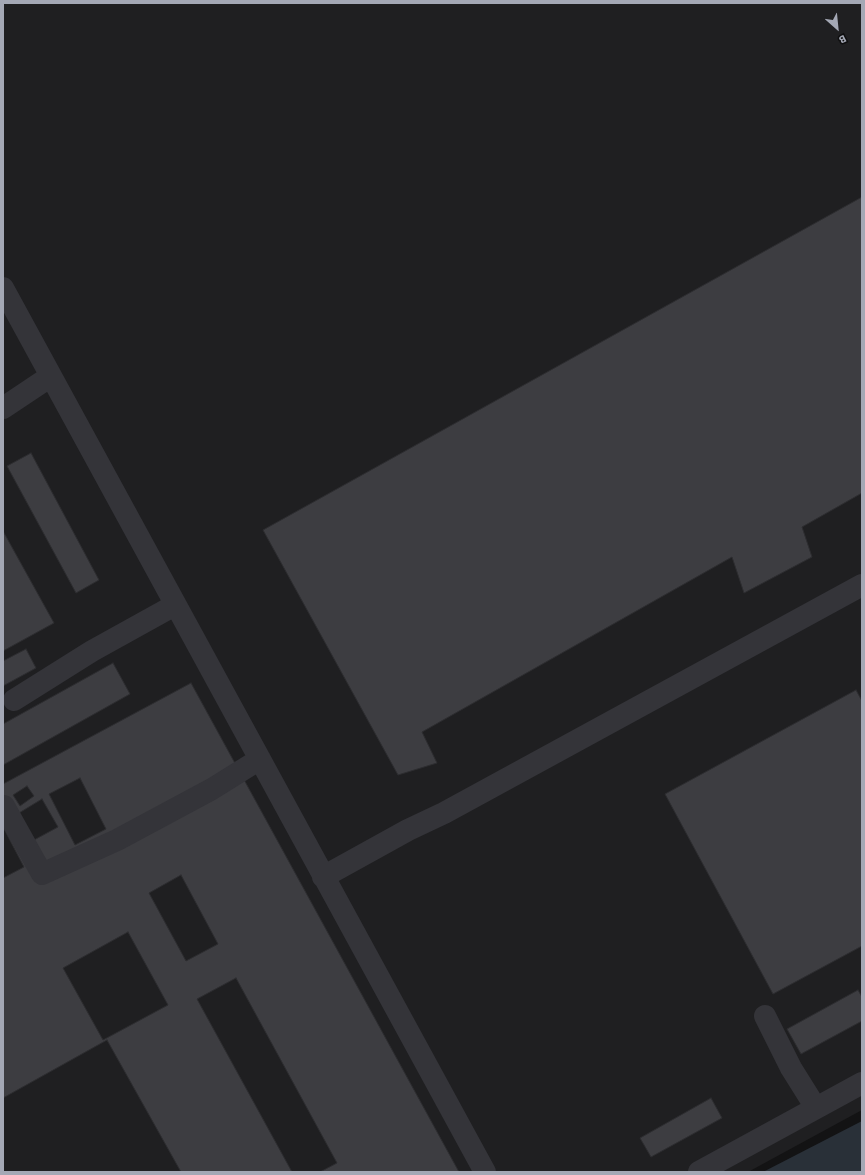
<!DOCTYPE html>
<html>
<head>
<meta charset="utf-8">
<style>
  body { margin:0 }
  #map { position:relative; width:865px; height:1175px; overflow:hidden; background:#131314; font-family:"Source Sans 3",sans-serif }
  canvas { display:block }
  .frame { position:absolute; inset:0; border:4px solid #a4a8b5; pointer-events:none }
  .north { position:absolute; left:817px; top:8px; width:40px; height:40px; -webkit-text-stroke:3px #0e0e0f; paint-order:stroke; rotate:153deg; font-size:11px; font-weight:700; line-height:16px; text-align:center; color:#a4a8b5 }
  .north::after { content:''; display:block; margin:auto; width:14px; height:18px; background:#a4a8b5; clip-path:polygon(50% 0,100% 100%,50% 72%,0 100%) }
</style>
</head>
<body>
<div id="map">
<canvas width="865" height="1175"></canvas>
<div class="frame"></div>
<div class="north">B</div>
</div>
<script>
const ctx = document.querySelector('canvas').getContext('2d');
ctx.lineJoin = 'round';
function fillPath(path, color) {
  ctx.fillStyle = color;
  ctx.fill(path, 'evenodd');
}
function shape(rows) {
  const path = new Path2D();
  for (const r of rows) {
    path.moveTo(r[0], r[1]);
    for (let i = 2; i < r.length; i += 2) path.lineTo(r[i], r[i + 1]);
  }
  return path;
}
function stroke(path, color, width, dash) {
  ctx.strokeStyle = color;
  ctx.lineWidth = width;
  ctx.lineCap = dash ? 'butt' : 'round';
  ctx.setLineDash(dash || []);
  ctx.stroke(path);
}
const built = shape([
  [3,3,862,3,862,1110,748,1172,3,1172]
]);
const water = shape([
  [862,1121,862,1172,763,1172]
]);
const building = shape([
  [862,197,862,493,802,527,812,557,744,593,732,557,422,732,437,763,398,775,263,530,862,197],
  [31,453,99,580,76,593,7,466,31,453],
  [3,531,54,623,3,651,3,531],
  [26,649,36,668,3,686,3,661,26,649],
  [113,663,130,694,3,765,3,724,113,663],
  [191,683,459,1172,3,1172,3,784,191,683],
  [856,690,862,701,862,946,773,994,665,794,856,690],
  [80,778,106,829,75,845,49,794,80,778],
  [27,786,34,796,20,806,13,795,27,786],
  [42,799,58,827,34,840,19,813,42,799],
  [3,827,24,867,3,878,3,827],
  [181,875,218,944,186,961,149,893,181,875],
  [128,932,168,1005,103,1040,63,968,128,932],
  [236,978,337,1163,320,1172,292,1172,197,999,236,978],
  [858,990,862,997,862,1021,801,1054,787,1029,858,990],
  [107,1040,181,1172,3,1172,3,1098,107,1040],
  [711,1098,722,1118,651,1157,640,1138,711,1098]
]);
const minor = shape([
  [3,288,485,1172],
  [3,408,51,376],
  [14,700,92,651,175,605],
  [4,806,42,874,117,840,212,789,260,759],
  [323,877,408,830,444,813,862,585],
  [765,1016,791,1068,816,1108],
  [699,1172,862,1083]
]);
fillPath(built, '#1f1f21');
fillPath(water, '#293038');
fillPath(building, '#3d3d41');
stroke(building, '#2d2d30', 1);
stroke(minor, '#343439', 22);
</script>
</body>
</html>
